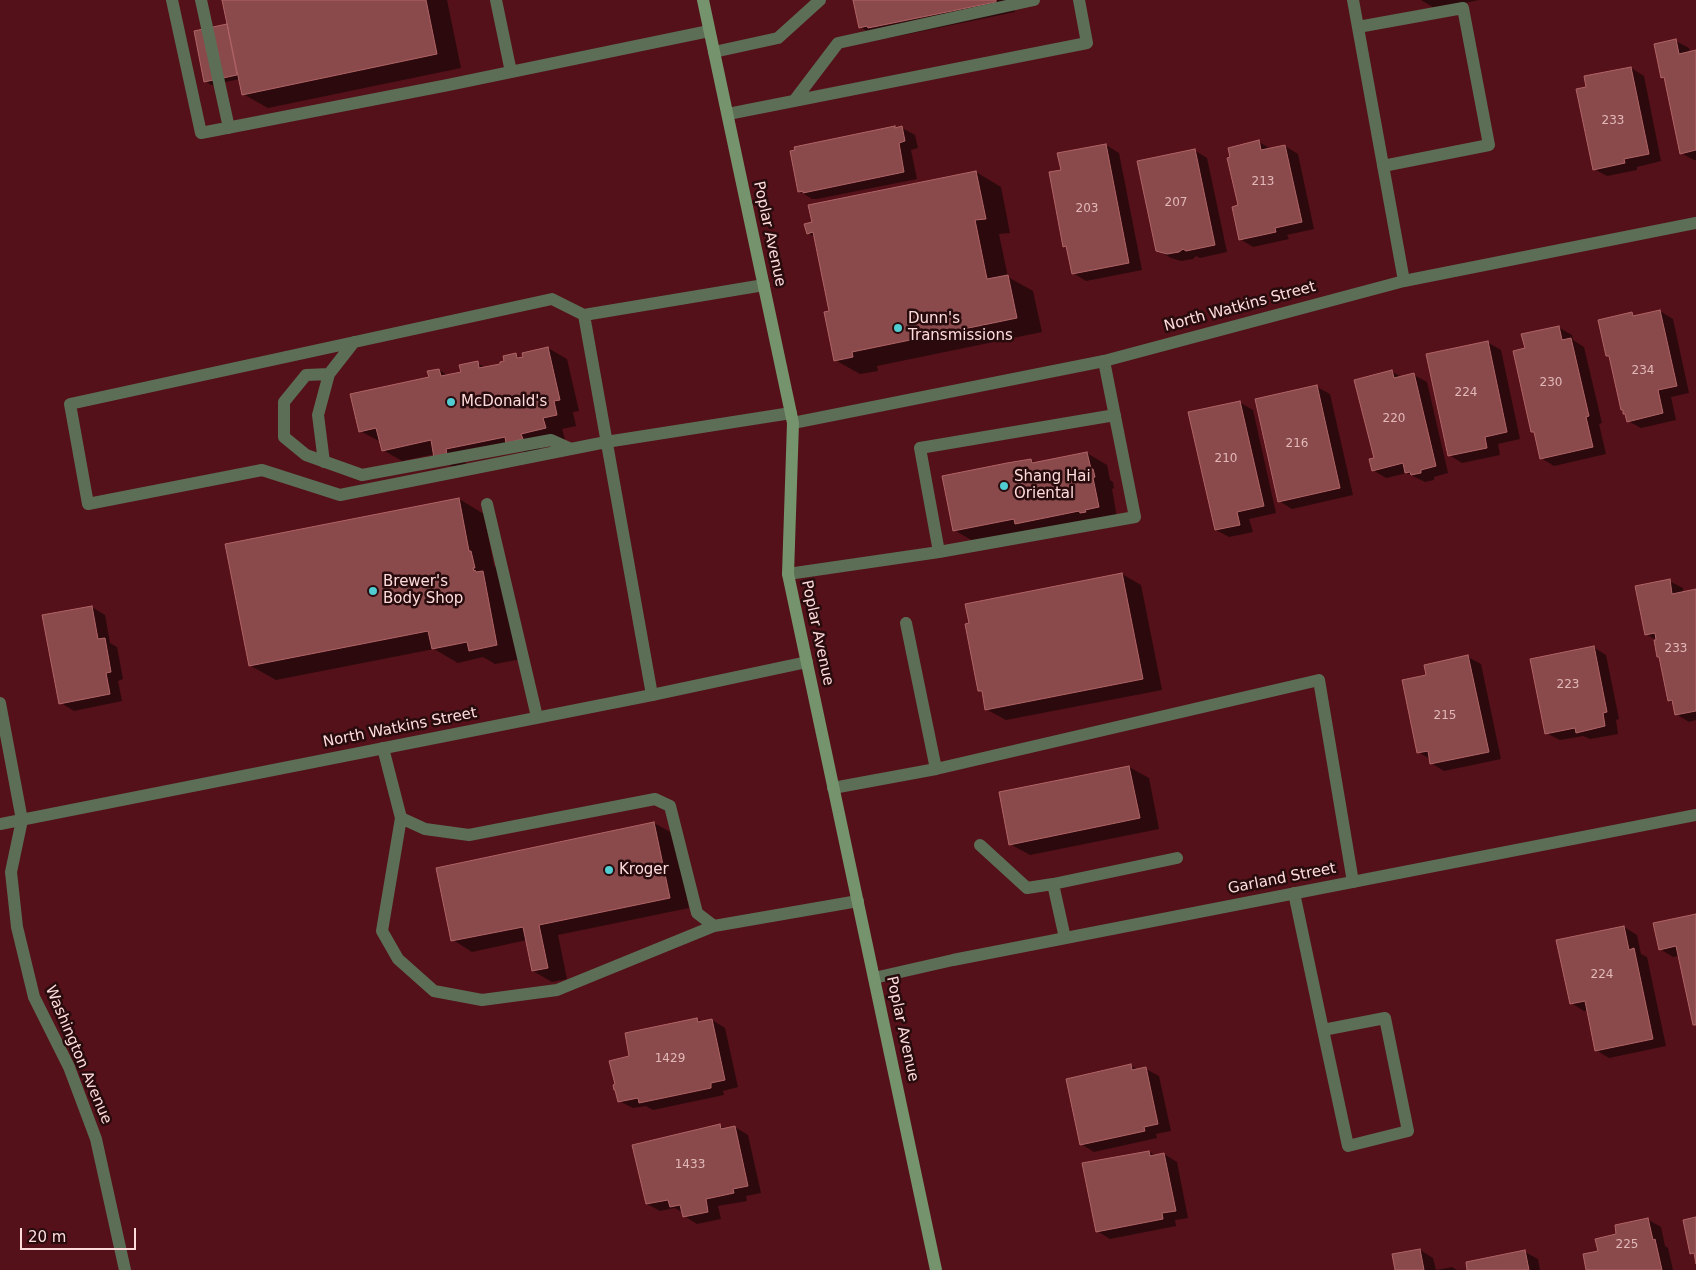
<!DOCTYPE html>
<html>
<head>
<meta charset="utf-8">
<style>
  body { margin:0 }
  #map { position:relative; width:1696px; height:1270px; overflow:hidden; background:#541119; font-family:"DejaVu Sans",sans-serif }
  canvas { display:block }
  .scale { position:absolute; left:20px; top:1228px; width:116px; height:22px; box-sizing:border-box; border:2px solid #ffdcdc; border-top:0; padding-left:6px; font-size:15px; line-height:18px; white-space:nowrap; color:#ffdcdc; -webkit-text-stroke:4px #280b0d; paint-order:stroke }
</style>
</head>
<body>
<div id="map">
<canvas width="1696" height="1270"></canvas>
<div class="scale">20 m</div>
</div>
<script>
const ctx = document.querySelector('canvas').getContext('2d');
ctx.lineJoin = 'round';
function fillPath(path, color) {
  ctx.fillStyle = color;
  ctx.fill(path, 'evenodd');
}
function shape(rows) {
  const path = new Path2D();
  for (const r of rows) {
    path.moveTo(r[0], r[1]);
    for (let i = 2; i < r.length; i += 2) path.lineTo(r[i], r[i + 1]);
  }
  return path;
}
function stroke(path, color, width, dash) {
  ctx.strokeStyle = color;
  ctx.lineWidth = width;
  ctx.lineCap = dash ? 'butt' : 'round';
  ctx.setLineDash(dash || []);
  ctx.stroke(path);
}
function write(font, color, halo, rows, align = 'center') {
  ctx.font = font + ' "DejaVu Sans",sans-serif';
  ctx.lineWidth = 5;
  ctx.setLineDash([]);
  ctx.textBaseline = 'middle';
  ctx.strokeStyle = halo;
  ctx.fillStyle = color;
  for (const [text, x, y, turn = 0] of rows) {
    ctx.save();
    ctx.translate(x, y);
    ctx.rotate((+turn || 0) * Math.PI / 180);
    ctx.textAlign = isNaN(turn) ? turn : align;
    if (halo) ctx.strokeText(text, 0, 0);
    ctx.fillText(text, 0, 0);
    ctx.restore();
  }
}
const shadow = shape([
  [223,0,447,0,461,68,268,108,243,94,240,79,211,85,205,81,227,25,229,27],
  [854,0,1012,0,1015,12,889,38,879,38,860,27],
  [1421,0,1479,0,1436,9],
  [1676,41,1689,48,1690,53,1696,51,1696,160,1694,160,1681,153,1666,79,1662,77],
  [1631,68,1644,76,1661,161,1637,167,1637,170,1607,176,1594,169,1587,88],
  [895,127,898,129,902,128,915,135,918,148,911,150,917,179,817,199,812,199,799,191],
  [1259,142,1271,149,1285,146,1298,154,1314,229,1287,235,1289,239,1253,247,1240,239,1239,206],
  [1106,145,1119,153,1142,270,1086,281,1073,273,1068,248,1065,246,1062,171],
  [1194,150,1207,158,1227,252,1200,258,1196,256,1193,259,1181,261,1171,258,1157,250],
  [976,172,1001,187,1010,233,999,234,1008,277,1033,291,1042,332,877,366,878,371,860,374,835,360,831,312,815,237,808,233],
  [1660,311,1673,319,1689,393,1671,397,1676,420,1641,428,1628,421,1611,358,1607,355,1632,314,1636,316],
  [1558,327,1572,335,1573,340,1584,347,1602,423,1599,424,1606,454,1554,466,1541,458,1536,433,1533,431],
  [1487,342,1501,350,1520,439,1498,444,1500,455,1462,463,1449,455],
  [548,348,567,359,579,411,573,412,576,426,562,429,565,439,539,445,541,450,527,453,518,449,465,460,466,466,455,468,435,457,435,454,402,461,383,450,381,442,360,431,439,370,449,376,462,373,477,363,486,368,501,365,516,355,525,360],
  [1392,372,1402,377,1414,375,1427,382,1448,473,1434,477,1434,480,1425,482,1407,473,1386,478,1373,470],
  [1317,387,1330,394,1353,495,1292,509,1279,501],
  [1239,402,1253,410,1276,513,1249,519,1253,532,1229,537,1216,530],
  [1087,453,1107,465,1110,480,1113,482,1114,488,1112,489,1117,518,973,541,954,530,1031,460,1037,464],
  [459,499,484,514,494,566,496,567,522,659,495,664,483,657,458,663,434,649,276,680,251,666],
  [1122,574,1141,585,1162,690,1006,720,986,709,983,693,980,691],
  [1669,581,1683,588,1683,593,1696,590,1696,720,1689,722,1676,714,1673,703,1669,700,1658,641,1646,634],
  [92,607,105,615,110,643,117,647,123,679,118,681,122,701,74,711,61,703],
  [1593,647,1606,655,1619,719,1616,720,1618,734,1590,739,1583,736,1560,740,1546,733],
  [1468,657,1481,664,1501,759,1444,771,1431,763,1430,759,1418,752,1427,676],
  [1129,767,1149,778,1159,829,1030,855,1010,844,1000,793],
  [654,823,674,834,689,908,558,935,567,979,552,982,533,971,527,940,472,952,453,940],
  [1696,915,1696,1025,1694,1024,1679,956,1673,957,1660,949],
  [1624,927,1637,935,1641,954,1647,957,1666,1046,1609,1058,1596,1050,1588,1010,1584,1011,1571,1003],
  [697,1019,703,1022,712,1020,725,1028,738,1087,723,1091,724,1095,653,1110,646,1106,633,1108,619,1101,631,1057],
  [1131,1066,1139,1070,1146,1069,1159,1076,1171,1131,1156,1134,1157,1138,1094,1152,1081,1144,1067,1079],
  [720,1126,726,1129,735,1127,748,1135,761,1193,746,1196,747,1201,718,1206,721,1219,697,1224,684,1216,683,1213,675,1208,660,1211,647,1204],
  [1149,1152,1156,1156,1164,1154,1177,1162,1188,1218,1175,1220,1176,1226,1110,1239,1097,1231],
  [1647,1219,1661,1227,1665,1246,1668,1248,1673,1270,1587,1270,1600,1252,1618,1235],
  [1420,1250,1433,1258,1436,1270,1396,1270],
  [1525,1252,1538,1259,1540,1270,1469,1270],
  [1452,1267,1457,1270,1437,1270]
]);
const building = shape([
  [222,0,426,0,437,54,242,95,222,0],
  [853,0,996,0,996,2,868,28,867,26,859,28,853,0],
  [227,24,237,75,204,82,194,31,227,24],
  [1676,39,1679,54,1696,50,1696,150,1680,154,1664,77,1661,78,1654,44,1676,39],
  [1631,67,1649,154,1624,159,1625,163,1593,170,1576,89,1586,87,1584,76,1631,67],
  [895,126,895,128,902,126,905,141,899,143,904,172,803,193,803,191,798,192,790,151,795,150,794,147,895,126],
  [1259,140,1261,150,1285,145,1302,222,1275,228,1276,232,1239,240,1232,207,1238,205,1227,158,1230,157,1228,148,1259,140],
  [1106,144,1129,263,1072,274,1066,246,1063,247,1049,172,1061,170,1057,153,1106,144],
  [1195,149,1215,245,1186,251,1183,249,1179,252,1167,254,1156,251,1137,161,1195,149],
  [976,171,986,219,975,220,987,279,1008,275,1017,318,852,352,853,357,834,361,824,312,829,311,813,232,807,234,804,224,812,222,808,205,976,171],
  [1660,310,1677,386,1658,390,1663,413,1627,422,1625,414,1623,414,1623,410,1621,410,1609,356,1606,356,1598,320,1632,312,1633,316,1660,310],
  [1559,326,1562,340,1571,338,1589,416,1586,417,1593,447,1540,459,1534,432,1531,432,1513,351,1525,348,1521,334,1559,326],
  [1488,341,1507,432,1485,437,1487,448,1448,456,1426,354,1488,341],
  [548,347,560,400,554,401,557,415,543,418,546,428,521,434,523,439,506,443,505,437,446,449,447,455,434,458,431,440,382,451,376,428,359,432,350,394,429,377,427,371,439,369,441,376,461,372,459,365,478,361,479,368,500,364,500,362,504,361,503,356,516,353,517,358,523,357,522,353,548,347],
  [1392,370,1394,378,1414,373,1436,466,1421,470,1421,473,1411,475,1410,472,1405,473,1403,463,1372,471,1369,459,1374,458,1354,380,1392,370],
  [1317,385,1340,488,1278,502,1255,399,1317,385],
  [1240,401,1264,506,1237,512,1240,525,1215,530,1188,412,1240,401],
  [1087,452,1091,469,1093,469,1095,477,1093,478,1099,507,1085,510,1086,512,1080,513,1079,511,1015,524,1014,519,953,531,942,476,1007,463,1031,459,1032,463,1087,452],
  [459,498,469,551,471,551,475,568,473,568,474,571,475,570,476,572,483,571,497,645,469,651,467,642,432,649,428,631,249,666,225,544,459,498],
  [1122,573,1143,679,985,710,982,691,978,691,965,624,969,623,965,604,1122,573],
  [1670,579,1672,594,1696,589,1696,711,1675,715,1672,700,1668,701,1659,657,1657,657,1654,640,1656,640,1655,633,1645,635,1635,586,1670,579],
  [92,606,98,639,105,638,111,672,106,673,110,694,59,704,42,615,92,606],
  [1594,646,1607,712,1603,713,1605,726,1576,733,1575,728,1545,734,1530,659,1594,646],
  [1468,655,1489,752,1430,764,1428,751,1417,753,1402,680,1426,675,1424,665,1468,655],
  [1129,766,1140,818,1009,845,999,792,1129,766],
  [654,822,670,898,539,925,548,968,532,971,523,927,451,941,436,868,654,822],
  [1696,914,1696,1025,1693,1025,1676,946,1659,950,1653,923,1696,914],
  [1624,926,1629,950,1634,948,1653,1039,1595,1051,1585,1001,1570,1004,1556,940,1624,926],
  [697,1018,698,1022,712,1019,725,1080,711,1083,711,1088,639,1103,638,1098,618,1102,615,1090,614,1090,613,1085,615,1084,609,1061,629,1056,625,1033,697,1018],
  [1131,1064,1132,1070,1146,1067,1158,1124,1144,1127,1145,1131,1080,1145,1066,1079,1131,1064],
  [720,1124,721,1129,735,1126,748,1186,733,1189,734,1193,706,1199,708,1212,683,1217,680,1205,670,1207,668,1200,646,1204,632,1145,720,1124],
  [1149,1151,1150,1156,1164,1153,1176,1211,1162,1213,1163,1219,1096,1232,1082,1163,1149,1151],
  [1696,1217,1696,1264,1694,1253,1690,1254,1683,1220,1696,1217],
  [1648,1218,1653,1240,1655,1239,1662,1270,1586,1270,1583,1254,1598,1251,1595,1239,1616,1234,1615,1225,1648,1218],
  [1420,1249,1424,1270,1395,1270,1392,1254,1420,1249],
  [1525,1250,1529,1270,1467,1270,1466,1262,1525,1250]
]);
const lane = shape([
  [172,0,201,133,448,85,709,31],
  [201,0,229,128],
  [496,0,511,72],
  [1353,0,1404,281],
  [1358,27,1463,8,1489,145,1383,166],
  [714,52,778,38,820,0],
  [794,101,838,43,1034,0],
  [728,114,1087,43,1079,0],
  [584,315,552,299,70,404,88,504,262,470,340,495,606,442,791,413],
  [329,374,306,375,284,402,284,437,306,455,362,475,551,440,571,449],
  [324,462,318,415,329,374,354,342],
  [487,504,537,717],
  [939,552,920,448,1115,415],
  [788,574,939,552,1135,517,1104,361],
  [906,623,936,769],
  [652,695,584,315,764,285],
  [0,703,22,820,11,872,17,927,34,997,69,1067,96,1139,125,1270],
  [383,748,401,818,425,829,469,835,655,799,670,806,697,913,714,926,858,901],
  [833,788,936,769,1319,680,1353,882],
  [401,818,382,931,398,959,434,991,482,1000,557,990,714,926],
  [980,845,1027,888,1053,884,1177,858],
  [1053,884,1065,938],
  [1294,893,1323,1030,1348,1146,1408,1131,1385,1018,1323,1030]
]);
const street = shape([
  [793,423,1104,361,1404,281,1696,223],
  [0,824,652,695,807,662],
  [874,978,953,960,1696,815]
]);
const secondary = shape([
  [703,0,793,423,788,574,936,1270]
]);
const markers = [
  [898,328,5,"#51ccd1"],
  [451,402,5,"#51ccd1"],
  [1004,486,5,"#51ccd1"],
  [373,591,5,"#51ccd1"],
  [609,870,5,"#51ccd1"]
];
const numberNames = [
  ["233",1613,121],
  ["213",1263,182],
  ["207",1176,203],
  ["203",1087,209],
  ["234",1643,371],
  ["230",1551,383],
  ["224",1466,393],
  ["220",1394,419],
  ["216",1297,444],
  ["210",1226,459],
  ["233",1676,649],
  ["223",1568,685],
  ["215",1445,716],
  ["224",1602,975],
  ["1429",670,1059],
  ["1433",690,1165],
  ["225",1627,1245]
];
const streetNames = [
  ["Poplar Avenue",769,234,78],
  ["North Watkins Street",1240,307,-15],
  ["Poplar Avenue",817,633,78],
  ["North Watkins Street",400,728,-11],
  ["Garland Street",1282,879,-11],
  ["Poplar Avenue",902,1029,78],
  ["Washington Avenue",78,1055,67]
];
const poiNames = [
  ["Dunn's",908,319],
  ["Transmissions",908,336],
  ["McDonald's",461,402],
  ["Shang Hai",1014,477],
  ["Oriental",1014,494],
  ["Brewer's",383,582],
  ["Body Shop",383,599],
  ["Kroger",619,870]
];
fillPath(shadow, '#0007');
fillPath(building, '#8a4a4c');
stroke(building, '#b06466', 1);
stroke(lane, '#5c6e56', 12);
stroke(street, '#5c6e56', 12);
stroke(secondary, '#75936c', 12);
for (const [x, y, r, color] of markers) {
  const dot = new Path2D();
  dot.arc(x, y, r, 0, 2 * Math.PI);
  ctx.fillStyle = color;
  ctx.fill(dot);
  stroke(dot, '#280b0d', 2);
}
write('12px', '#e2b8b8', null, numberNames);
write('15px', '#ffdcdc', '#280b0d', streetNames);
write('15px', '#ffdcdc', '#280b0d', poiNames, 'left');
</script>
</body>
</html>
